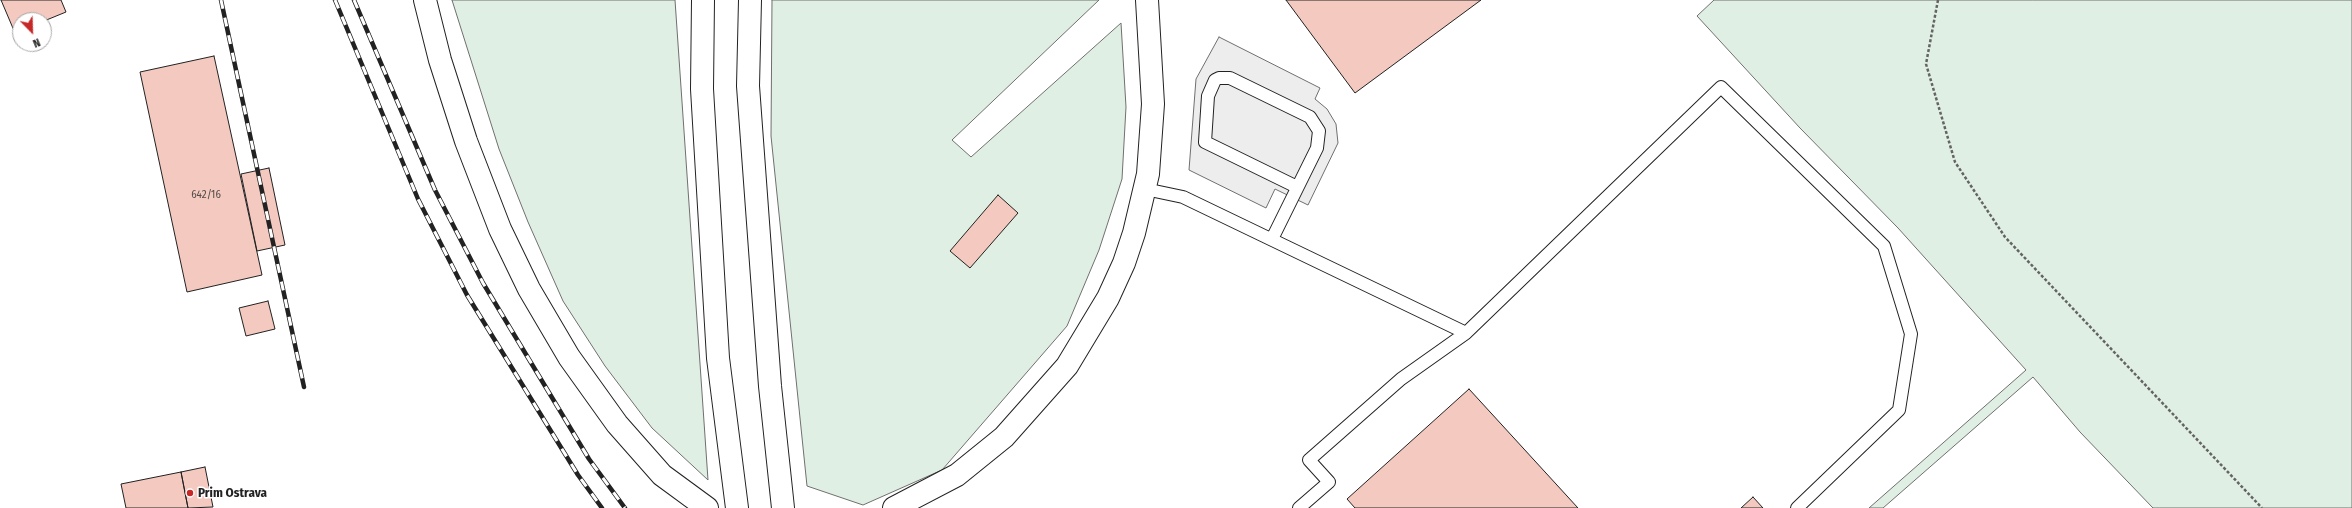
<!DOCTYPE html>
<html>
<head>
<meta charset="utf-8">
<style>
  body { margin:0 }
  #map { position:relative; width:2352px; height:508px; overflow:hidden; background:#fff; font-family:"Fira Sans Condensed",sans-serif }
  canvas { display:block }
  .north { position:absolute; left:12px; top:12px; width:40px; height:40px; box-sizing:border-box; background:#fff; border:1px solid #a7a7a7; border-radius:50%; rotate:157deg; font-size:11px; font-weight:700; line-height:16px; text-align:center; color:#222 }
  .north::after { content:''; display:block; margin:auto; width:14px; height:18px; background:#c62828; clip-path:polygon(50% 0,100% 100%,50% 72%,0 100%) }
</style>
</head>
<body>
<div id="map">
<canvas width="2352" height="508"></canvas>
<div class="north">N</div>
</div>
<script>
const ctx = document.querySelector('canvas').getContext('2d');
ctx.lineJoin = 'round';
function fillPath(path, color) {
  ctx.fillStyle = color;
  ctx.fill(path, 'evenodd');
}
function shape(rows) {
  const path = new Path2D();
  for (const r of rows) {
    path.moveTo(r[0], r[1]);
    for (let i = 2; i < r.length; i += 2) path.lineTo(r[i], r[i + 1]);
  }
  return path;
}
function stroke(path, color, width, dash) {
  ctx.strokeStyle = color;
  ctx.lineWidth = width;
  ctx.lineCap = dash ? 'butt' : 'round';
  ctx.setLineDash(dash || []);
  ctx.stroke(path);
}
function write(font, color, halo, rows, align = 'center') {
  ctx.font = font + ' "Fira Sans Condensed",sans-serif';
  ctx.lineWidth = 3;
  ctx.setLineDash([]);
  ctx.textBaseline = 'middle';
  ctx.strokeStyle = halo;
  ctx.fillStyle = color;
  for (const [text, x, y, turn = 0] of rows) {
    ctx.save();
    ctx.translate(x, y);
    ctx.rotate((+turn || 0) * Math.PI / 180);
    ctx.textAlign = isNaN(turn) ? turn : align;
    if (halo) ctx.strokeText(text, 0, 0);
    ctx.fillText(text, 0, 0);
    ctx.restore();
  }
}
const green = shape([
  [452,0,675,0,708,480,652,428,605,366,563,301,528,222,499,149,452,0],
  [772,0,1099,0,952,140,971,157,1121,23,1126,107,1122,179,1099,250,1067,326,942,470,863,505,807,486,771,136,772,0],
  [1714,0,2352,0,2352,508,2153,508,2080,432,2033,377,1883,508,1869,508,2026,370,1898,228,1800,128,1697,16,1714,0]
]);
const parking = shape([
  [1219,37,1320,88,1315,99,1327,109,1336,124,1338,143,1308,205,1275,189,1266,208,1189,170,1196,79,1219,37]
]);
const building = shape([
  [1,0,61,0,66,12,44,21,20,20,20,31,15,33,1,0],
  [1286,0,1481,0,1355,93,1286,0],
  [214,56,262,275,187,292,140,72,214,56],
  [269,168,285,245,257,251,241,174,269,168],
  [998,195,1018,213,970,268,950,251,998,195],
  [268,301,275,329,246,336,239,308,268,301],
  [1469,389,1578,508,1355,508,1347,499,1469,389],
  [205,467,213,507,188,508,181,472,205,467],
  [181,472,188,508,126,508,121,484,181,472],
  [1753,497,1763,508,1741,508,1753,497]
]);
const path = shape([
  [1938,0,1926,64,1955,162,2005,237,2262,508]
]);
const lane = shape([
  [1145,189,1183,197,1466,333],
  [1272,239,1317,148,1319,131,1310,117,1230,78,1219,78,1215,80,1208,96,1205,142,1297,187],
  [1299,508,1329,482,1309,460,1401,379,1466,333,1721,87,1884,246,1911,334,1899,410,1797,508]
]);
const secondary = shape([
  [425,0,440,60,466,141,500,229,529,289,569,357,617,424,662,475,707,508],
  [703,0,702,89,718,358,737,508],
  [750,0,748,86,770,386,783,508],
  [894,508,957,475,1004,437,1067,366,1108,298,1124,263,1134,233,1148,174,1153,104,1147,0]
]);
const rail = shape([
  [221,0,304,387],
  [335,0,418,199,467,295,578,475,602,508],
  [354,0,435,190,483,283,589,459,625,508]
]);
const markers = [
  [190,493,4,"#c62828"]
];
const numberNames = [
  ["642/16",206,195]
];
const poiNames = [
  ["Prim Ostrava",198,493]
];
fillPath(green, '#e0efe3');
stroke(green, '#6f6f6f', 1);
fillPath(parking, '#ededed');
stroke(parking, '#6f6f6f', 1);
fillPath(building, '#f3c9c0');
stroke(building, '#222', 1);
stroke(lane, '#222', 14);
stroke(secondary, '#222', 24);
stroke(path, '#646464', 2.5, [3, 2]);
stroke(lane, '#fff', 12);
stroke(secondary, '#fff', 22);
stroke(rail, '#222', 4.5);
stroke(rail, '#fff', 3, [9]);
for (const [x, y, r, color] of markers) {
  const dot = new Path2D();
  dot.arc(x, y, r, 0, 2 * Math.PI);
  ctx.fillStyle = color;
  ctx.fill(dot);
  stroke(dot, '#fff', 1.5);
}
write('11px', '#564c4a', null, numberNames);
write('bold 13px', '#222', '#fff', poiNames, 'left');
</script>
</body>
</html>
